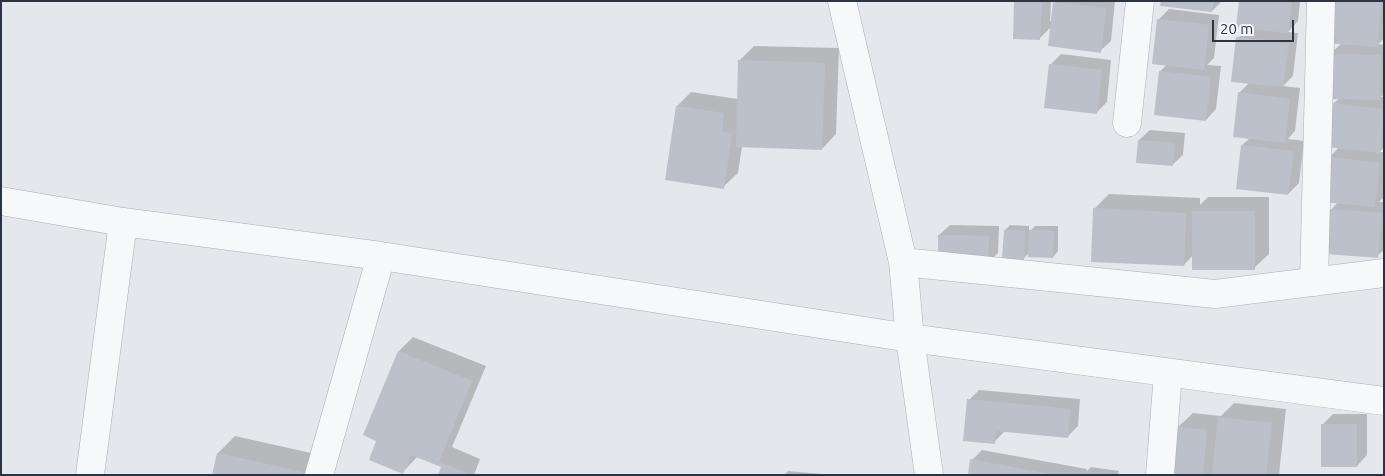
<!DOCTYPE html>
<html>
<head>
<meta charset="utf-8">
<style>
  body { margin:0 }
  #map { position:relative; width:1385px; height:476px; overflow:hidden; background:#e4e7ec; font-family:Ubuntu,sans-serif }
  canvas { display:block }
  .frame { position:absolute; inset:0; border:2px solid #2b3445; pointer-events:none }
  .scale { position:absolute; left:1212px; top:20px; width:82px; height:22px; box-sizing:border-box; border:2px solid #2b3445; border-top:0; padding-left:6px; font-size:15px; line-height:18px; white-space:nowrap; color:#2b3445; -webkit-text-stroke:4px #f4f6f9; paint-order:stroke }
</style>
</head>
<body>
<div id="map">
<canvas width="1385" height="476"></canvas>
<div class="frame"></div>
<div class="scale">20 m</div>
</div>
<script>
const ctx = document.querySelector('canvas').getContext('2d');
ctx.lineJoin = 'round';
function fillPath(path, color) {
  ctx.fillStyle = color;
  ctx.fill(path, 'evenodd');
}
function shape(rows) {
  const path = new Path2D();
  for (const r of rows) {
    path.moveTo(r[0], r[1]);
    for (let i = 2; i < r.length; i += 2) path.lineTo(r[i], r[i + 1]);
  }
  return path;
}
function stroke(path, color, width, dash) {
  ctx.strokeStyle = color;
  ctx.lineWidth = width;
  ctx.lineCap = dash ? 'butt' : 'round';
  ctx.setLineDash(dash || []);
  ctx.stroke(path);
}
const shadow = shape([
  [1016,1,1051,1,1050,21,1052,21,1056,1,1115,1,1111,41,1100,51,1052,26,1040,38],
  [1162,1,1222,1,1212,11],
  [1240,1,1300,1,1298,21,1288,32,1298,33,1293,76,1283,86,1300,88,1295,131,1288,139,1304,141,1299,183,1288,194,1242,145,1250,138,1239,93,1250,82,1238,38,1248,27],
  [1330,1,1384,1,1384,39,1378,44,1384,45,1384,94,1381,97,1384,97,1384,147,1380,152,1384,152,1384,197,1379,202,1384,202,1384,250,1377,256,1331,210,1338,202,1329,158,1339,147,1334,103,1340,98,1330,54,1342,43],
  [1169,9,1219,15,1214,58,1207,65,1221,66,1216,109,1206,120,1160,71,1168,64,1158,20],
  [754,46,839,48,836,134,822,149,742,146,738,173,723,187,677,106,691,92,738,99,739,61],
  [1061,54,1111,60,1107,102,1096,113,1051,64],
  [1150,130,1185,133,1183,155,1172,165,1139,140],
  [1109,194,1200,198,1200,205,1208,197,1269,197,1269,254,1254,268,1193,255,1184,265,1094,209],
  [950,225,999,226,998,253,988,263,939,235],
  [1010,225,1029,226,1029,232,1035,226,1058,226,1058,251,1053,257,1030,252,1023,259,1005,230],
  [413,337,486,366,452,447,480,459,474,475,439,475,443,467,418,456,403,472,378,440,364,435,399,351],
  [979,390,1080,399,1078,426,1067,437,1005,431,994,442,969,400],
  [1234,403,1286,409,1279,475,1173,475,1178,427,1193,413,1221,416],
  [1333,414,1367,414,1367,455,1357,466,1322,425],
  [235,436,320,455,315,475,213,475,218,453],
  [982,450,1087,469,1086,472,1091,467,1119,471,1118,475,969,475,972,460],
  [788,471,833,475,784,475]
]);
const building = shape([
  [1014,1,1042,1,1040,40,1013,39],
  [1161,1,1214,1,1212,12,1160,6],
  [1239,1,1292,1,1288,33,1236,27],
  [1329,1,1381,2,1378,47,1326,43],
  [1053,2,1106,8,1101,53,1048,46],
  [1157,19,1209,25,1204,70,1152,64],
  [1236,37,1289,43,1283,87,1231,82],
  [1329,54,1381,55,1380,100,1328,99],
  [738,60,825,63,822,150,736,147],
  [1049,64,1102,70,1097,114,1044,108],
  [1159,71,1211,77,1206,121,1154,115],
  [1238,92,1290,99,1285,143,1233,137],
  [1333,103,1384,109,1380,153,1327,147],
  [676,106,724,113,722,132,732,133,724,189,665,180],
  [1138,140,1175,143,1173,166,1136,163],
  [1241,145,1294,151,1288,195,1236,189],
  [1328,157,1380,163,1375,207,1323,202],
  [1093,208,1186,213,1184,266,1091,262],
  [1329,209,1382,213,1378,258,1326,254],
  [1192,211,1255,211,1255,270,1192,270],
  [1004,230,1025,231,1024,260,1002,259],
  [1029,230,1054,231,1053,258,1028,257],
  [938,235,989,236,988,265,938,263],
  [398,351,472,381,439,462,467,473,466,475,438,475,441,467,411,455,403,474,369,460,376,441,363,435],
  [967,399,1070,409,1068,438,996,431,995,444,963,441],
  [1218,417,1272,423,1266,475,1212,475],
  [1321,424,1357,424,1357,467,1321,467],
  [1177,427,1207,430,1203,475,1172,475],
  [217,453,303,472,303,475,212,475],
  [970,459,1049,474,1049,475,968,475]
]);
const minor = shape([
  [842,1,903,262,910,338,929,475],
  [1127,123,1140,1],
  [1,201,123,222,381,256,910,338,1384,401],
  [903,262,1215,294,1384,273],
  [1314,282,1321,1],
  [90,475,123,222],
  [319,475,381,256],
  [1160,475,1168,373]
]);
fillPath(shadow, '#0003');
fillPath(building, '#bbc0ca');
stroke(minor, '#a9aeb7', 29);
stroke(minor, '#f7f8fa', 28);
</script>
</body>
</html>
